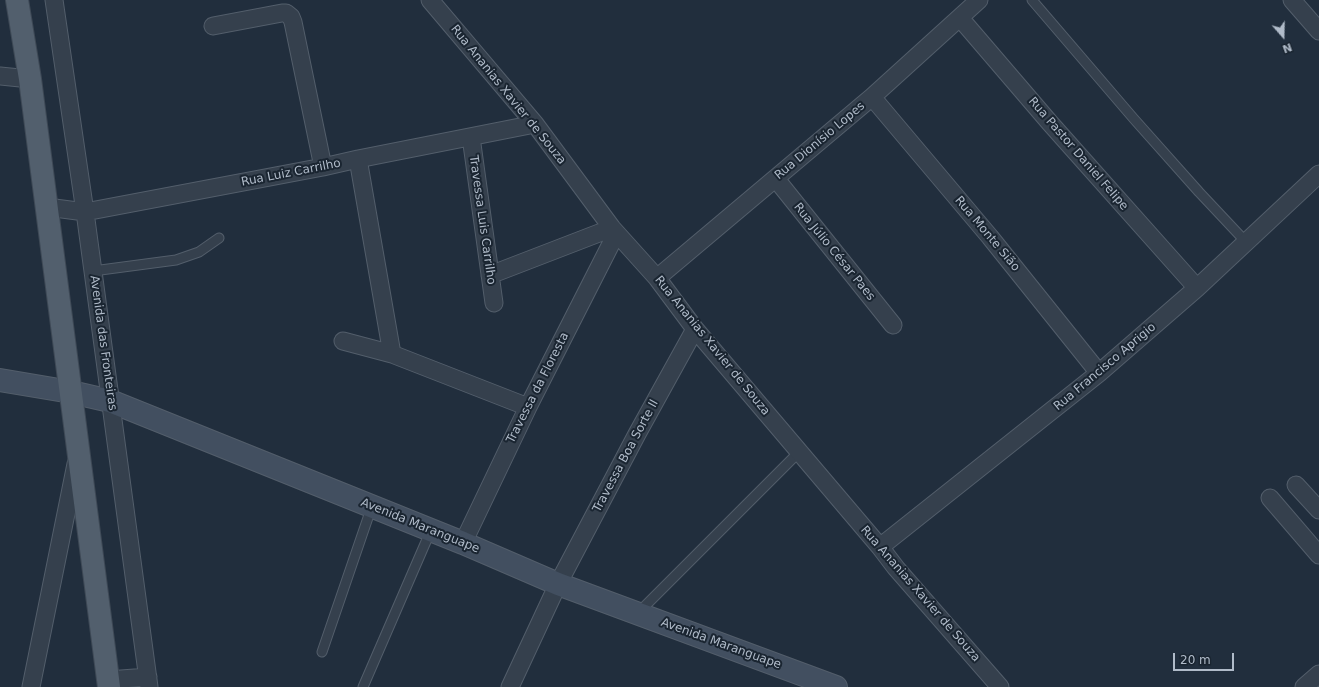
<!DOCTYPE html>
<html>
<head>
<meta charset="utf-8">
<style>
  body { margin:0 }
  #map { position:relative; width:1319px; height:687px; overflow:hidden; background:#212e3d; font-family:"DejaVu Sans",sans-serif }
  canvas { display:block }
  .north { position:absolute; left:1263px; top:16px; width:40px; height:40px; -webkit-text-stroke:3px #1a2531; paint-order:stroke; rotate:160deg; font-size:11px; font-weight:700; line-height:16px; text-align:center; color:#b0bbc9 }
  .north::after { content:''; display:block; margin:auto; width:14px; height:18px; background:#b0bbc9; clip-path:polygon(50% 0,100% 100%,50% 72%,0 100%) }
  .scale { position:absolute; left:1173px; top:653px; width:61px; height:18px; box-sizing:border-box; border:2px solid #b0bbc9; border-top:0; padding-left:5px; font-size:12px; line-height:14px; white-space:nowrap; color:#b0bbc9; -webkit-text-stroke:3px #1a2531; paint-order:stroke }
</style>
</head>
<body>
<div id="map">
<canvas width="1319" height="687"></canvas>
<div class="north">N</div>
<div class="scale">20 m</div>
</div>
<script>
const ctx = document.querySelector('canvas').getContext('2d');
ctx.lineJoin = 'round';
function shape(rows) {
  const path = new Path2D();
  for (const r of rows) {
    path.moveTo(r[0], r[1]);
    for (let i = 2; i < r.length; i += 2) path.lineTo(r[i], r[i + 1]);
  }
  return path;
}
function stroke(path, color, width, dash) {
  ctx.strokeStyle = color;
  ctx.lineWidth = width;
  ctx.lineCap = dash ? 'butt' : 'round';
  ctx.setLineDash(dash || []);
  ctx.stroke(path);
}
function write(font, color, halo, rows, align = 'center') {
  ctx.font = font + ' "DejaVu Sans",sans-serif';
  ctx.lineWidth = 4;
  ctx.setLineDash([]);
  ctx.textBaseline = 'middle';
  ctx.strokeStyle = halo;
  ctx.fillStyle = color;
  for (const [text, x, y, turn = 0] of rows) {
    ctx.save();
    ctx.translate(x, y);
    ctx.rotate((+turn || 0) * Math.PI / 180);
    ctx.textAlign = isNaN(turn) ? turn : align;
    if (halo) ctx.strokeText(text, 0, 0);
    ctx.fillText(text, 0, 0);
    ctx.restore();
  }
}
const lane = shape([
  [1032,0,1134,119,1199,192,1246,242],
  [93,271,176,260,199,252,219,238],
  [638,613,799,452],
  [322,652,372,506],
  [363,687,431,530]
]);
const street = shape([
  [54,0,85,212,149,687],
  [430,0,535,124,612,228,657,278,695,329,880,547,896,568,1000,687],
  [1292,0,1319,31],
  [960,18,1050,123,1197,288],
  [213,26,282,13,286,13,291,17,293,22,323,167],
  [0,76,30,79],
  [872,97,990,237,1099,373],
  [471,137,494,303],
  [358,159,392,354],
  [776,179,893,325],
  [47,207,85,212,323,167,358,159,535,124],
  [490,275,612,228],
  [657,278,872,97,979,0],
  [343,341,392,354,528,407],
  [1296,485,1319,510],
  [1270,498,1319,555],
  [463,543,528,407,616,234],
  [880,547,1099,373,1197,288,1319,174],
  [108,680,148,677],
  [31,687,76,464],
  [510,687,558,584,637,434,695,329],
  [1304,687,1319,674]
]);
const secondary = shape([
  [0,380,71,392,110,401,463,543,558,584,836,687]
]);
const primary = shape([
  [17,0,30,79,109,687]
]);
const streetNames = [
  ["Rua Ananias Xavier de Souza",508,95,51],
  ["Rua Dionísio Lopes",820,141,-40],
  ["Rua Pastor Daniel Felipe",1078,154,49],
  ["Rua Luiz Carrilho",291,173,-11],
  ["Travessa Luis Carrilho",482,220,82],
  ["Rua Monte Sião",987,234,50],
  ["Rua Júlio César Paes",834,252,51],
  ["Avenida das Fronteiras",103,343,82],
  ["Rua Ananias Xavier de Souza",712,346,51],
  ["Rua Francisco Aprigio",1105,367,-40],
  ["Travessa da Floresta",538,388,-63],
  ["Travessa Boa Sorte II",626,456,-62],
  ["Avenida Maranguape",420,526,22],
  ["Rua Ananias Xavier de Souza",920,594,49],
  ["Avenida Maranguape",721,644,20]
];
stroke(lane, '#535e6b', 11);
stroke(street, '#535e6b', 19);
stroke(secondary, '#535e6b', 24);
stroke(primary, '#3e4956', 24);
stroke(lane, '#35404d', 9);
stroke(street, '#35404d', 17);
stroke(secondary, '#424f60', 22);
stroke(primary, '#525f6d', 22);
write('12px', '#b0bbc9', '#1a2531', streetNames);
</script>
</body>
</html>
